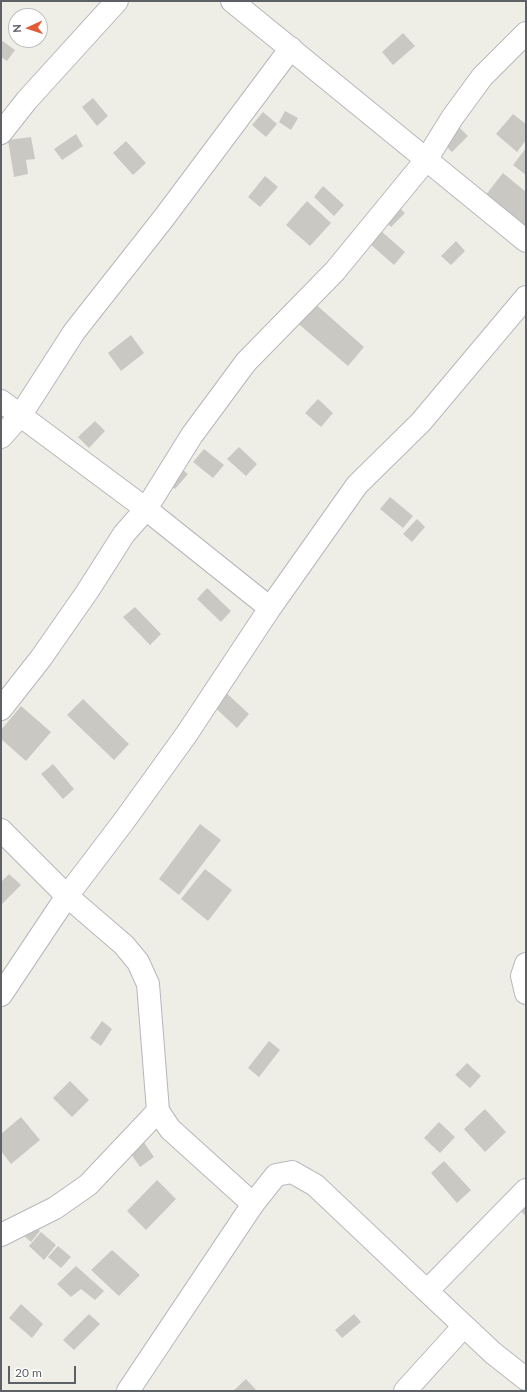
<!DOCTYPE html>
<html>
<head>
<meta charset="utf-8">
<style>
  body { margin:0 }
  #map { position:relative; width:527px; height:1392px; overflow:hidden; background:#efeee6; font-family:Lato,sans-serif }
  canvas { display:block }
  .frame { position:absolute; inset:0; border:2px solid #5d6065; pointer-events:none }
  .north { position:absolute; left:8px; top:8px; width:40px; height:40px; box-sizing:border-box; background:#fff; border:1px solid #bebfc1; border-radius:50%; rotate:267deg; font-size:11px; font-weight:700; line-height:16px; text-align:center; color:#5d6065 }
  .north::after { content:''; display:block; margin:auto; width:14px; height:18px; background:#e15d3a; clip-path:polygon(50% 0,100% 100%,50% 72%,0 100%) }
  .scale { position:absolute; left:8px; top:1366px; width:68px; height:18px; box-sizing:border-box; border:2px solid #5d6065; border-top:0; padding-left:5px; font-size:12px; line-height:14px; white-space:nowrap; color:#5d6065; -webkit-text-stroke:3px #fff; paint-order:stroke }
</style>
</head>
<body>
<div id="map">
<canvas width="527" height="1392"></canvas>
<div class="frame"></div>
<div class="north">N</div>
<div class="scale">20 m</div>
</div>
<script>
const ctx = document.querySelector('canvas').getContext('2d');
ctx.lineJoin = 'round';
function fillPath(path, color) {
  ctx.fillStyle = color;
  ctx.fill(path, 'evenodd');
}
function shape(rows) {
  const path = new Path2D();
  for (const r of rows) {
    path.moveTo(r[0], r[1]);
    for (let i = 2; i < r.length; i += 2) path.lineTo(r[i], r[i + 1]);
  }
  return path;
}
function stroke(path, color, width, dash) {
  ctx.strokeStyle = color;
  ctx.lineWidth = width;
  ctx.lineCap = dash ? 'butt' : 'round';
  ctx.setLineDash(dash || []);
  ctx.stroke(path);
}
const building = shape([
  [403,33,415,46,393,65,382,52],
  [1,40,15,50,7,61,1,57],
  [93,98,108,116,97,126,82,107],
  [285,111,298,118,291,130,279,122],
  [263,112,277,124,266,137,252,125],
  [513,114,526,124,526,140,517,152,496,134],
  [458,126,468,136,452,152,442,142],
  [76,134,83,146,62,160,54,149],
  [31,137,35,159,26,160,28,174,14,177,8,140],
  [126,141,146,163,133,175,113,153],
  [526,148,526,175,513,165],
  [503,173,526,192,526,232,484,197],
  [265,176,278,187,260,207,248,197],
  [323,186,344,205,334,216,314,197],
  [307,201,331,223,310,246,286,225],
  [392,201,405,213,391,227,379,215],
  [381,231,405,252,394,265,370,244],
  [456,241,465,251,451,265,441,256],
  [312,301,364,347,348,366,295,321],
  [131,335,144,353,121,371,108,353],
  [318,399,333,413,321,427,305,413],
  [95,421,105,431,89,448,78,437],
  [239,447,257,464,246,476,227,459],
  [204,449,224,465,213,478,193,462],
  [178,466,188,474,175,489,166,481],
  [390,497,413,516,403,528,380,509],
  [417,519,425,527,412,542,403,534],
  [207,588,231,611,221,622,197,599],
  [135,607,161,634,150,645,123,617],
  [221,688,249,714,237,728,209,702],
  [83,699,129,744,114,760,67,715],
  [21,706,51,732,26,761,1,739,1,730],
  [53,764,74,789,63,799,41,774],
  [200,824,221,840,179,895,159,879],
  [205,869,232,890,208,921,181,899],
  [9,874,21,885,1,905,1,882],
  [102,1021,112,1029,101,1046,90,1038],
  [269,1041,280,1050,259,1077,248,1068],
  [467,1063,481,1076,470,1088,455,1075],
  [70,1081,89,1100,72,1117,53,1098],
  [485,1109,506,1132,485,1152,464,1129],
  [21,1117,40,1140,11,1164,1,1151,1,1134],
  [439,1122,455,1137,440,1153,424,1138],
  [134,1128,154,1157,140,1167,120,1138],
  [444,1161,471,1190,457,1203,431,1173],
  [157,1180,176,1199,146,1230,127,1211],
  [526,1201,526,1216,518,1209],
  [28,1220,40,1231,31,1242,18,1231],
  [41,1232,56,1245,44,1260,29,1246],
  [58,1246,71,1257,61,1268,48,1257],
  [112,1250,140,1275,119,1296,91,1270],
  [76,1266,104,1291,95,1300,81,1289,71,1297,57,1284],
  [21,1304,43,1324,32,1338,9,1318],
  [89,1314,100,1324,74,1350,63,1340],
  [354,1314,361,1322,342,1338,335,1330],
  [246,1379,257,1391,233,1391]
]);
const street = shape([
  [232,1,526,241],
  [1,133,27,100,117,1],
  [1,401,146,509,270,608],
  [1,437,20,416,74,332,163,219,291,48],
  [1,709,41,658,87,592,124,534,146,509,192,435,246,362,335,271,426,160,452,118,482,77,526,33],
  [1,830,67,896,124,945,138,962,148,984,158,1111,170,1129,253,1204],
  [526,964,522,976,526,993],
  [1,995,67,896,124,821,186,735,270,608,357,485,421,422,526,297],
  [1,1235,55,1208,88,1185,158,1111],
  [427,1291,493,1353,526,1379],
  [405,1391,464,1326]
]);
const secondary = shape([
  [128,1391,253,1204,276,1175,292,1172,315,1185,427,1291,526,1190]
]);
fillPath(building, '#cac8c2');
stroke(street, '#b6b7bc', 24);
stroke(secondary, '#b7b9bf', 24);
stroke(street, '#fff', 22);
stroke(secondary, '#fff', 22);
</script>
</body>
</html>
